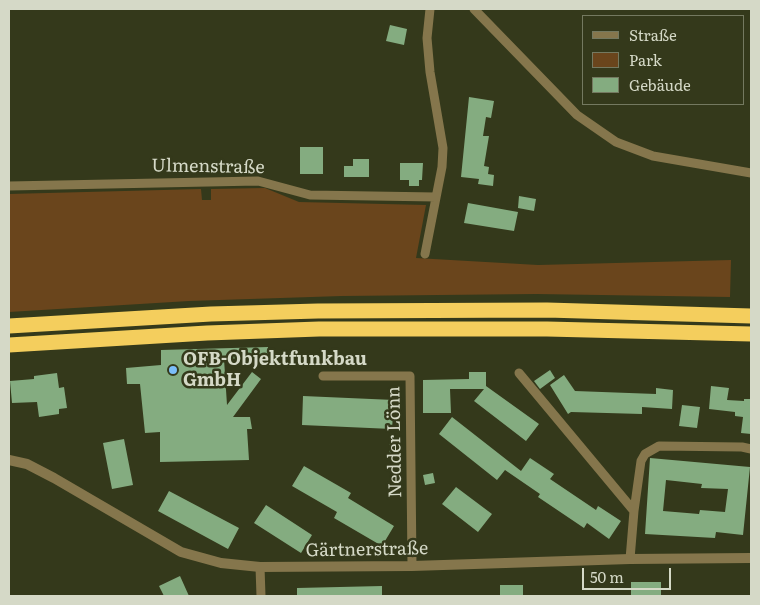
<!DOCTYPE html>
<html>
<head>
<meta charset="utf-8">
<style>
  body { margin:0 }
  #map { position:relative; width:760px; height:605px; overflow:hidden; background:#34391b; font-family:Literata,serif }
  canvas { display:block }
  .frame { position:absolute; inset:0; border:10px solid #d5d9c7; pointer-events:none }
  .legend { position:absolute; left:582px; top:15px; width:162px; height:90px; box-sizing:border-box; background:#34391b; border:1px solid #747960; margin:0; padding:6px 9px; list-style:none; font-size:15px; color:#d5d9c7 }
  .legend li { display:flex; align-items:center; gap:10px; height:25px }
  .legend b { width:25px; border:1px solid #747960 }
  .scale { position:absolute; left:582px; top:568px; width:89px; height:22px; box-sizing:border-box; border:2px solid #d5d9c7; border-top:0; padding-left:6px; font-size:15px; line-height:18px; white-space:nowrap; color:#d5d9c7; -webkit-text-stroke:4px #34391b; paint-order:stroke }
</style>
</head>
<body>
<div id="map">
<canvas width="760" height="605"></canvas>
<div class="frame"></div>
<ul class="legend">
<li><b style="height:6px;background:#85764c"></b>Straße</li>
<li><b style="height:14px;background:#6a451c"></b>Park</li>
<li><b style="height:14px;background:#84ac80"></b>Gebäude</li>
</ul>
<div class="scale">50 m</div>
</div>
<script>
const ctx = document.querySelector('canvas').getContext('2d');
ctx.lineJoin = 'round';
function fillPath(path, color) {
  ctx.fillStyle = color;
  ctx.fill(path, 'evenodd');
}
function shape(rows) {
  const path = new Path2D();
  for (const r of rows) {
    path.moveTo(r[0], r[1]);
    for (let i = 2; i < r.length; i += 2) path.lineTo(r[i], r[i + 1]);
  }
  return path;
}
function stroke(path, color, width, dash) {
  ctx.strokeStyle = color;
  ctx.lineWidth = width;
  ctx.lineCap = dash ? 'butt' : 'round';
  ctx.setLineDash(dash || []);
  ctx.stroke(path);
}
function write(font, color, halo, rows, align = 'center') {
  ctx.font = font + ' Literata,serif';
  ctx.lineWidth = 5;
  ctx.setLineDash([]);
  ctx.textBaseline = 'middle';
  ctx.strokeStyle = halo;
  ctx.fillStyle = color;
  for (const [text, x, y, turn = 0] of rows) {
    ctx.save();
    ctx.translate(x, y);
    ctx.rotate((+turn || 0) * Math.PI / 180);
    ctx.textAlign = isNaN(turn) ? turn : align;
    if (halo) ctx.strokeText(text, 0, 0);
    ctx.fillText(text, 0, 0);
    ctx.restore();
  }
}
const green = shape([
  [265,188,299,202,426,205,416,258,538,265,731,260,730,297,536,294,342,296,189,301,9,312,9,194,201,189,202,200,211,200,211,189]
]);
const building = shape([
  [390,25,407,29,404,45,386,41],
  [469,97,494,101,491,118,486,117,483,136,489,136,484,166,489,167,488,174,494,175,493,186,478,184,479,179,461,177],
  [300,147,323,147,323,174,300,174],
  [353,159,369,159,369,177,344,177,344,166,353,166],
  [400,163,423,163,422,180,419,180,419,186,409,186,409,180,400,180],
  [519,196,536,199,534,211,518,208],
  [468,203,518,212,514,231,464,223],
  [268,347,269,364,253,364,253,358,224,359,227,405,252,372,261,379,233,417,250,417,252,429,247,429,249,460,160,462,160,432,145,433,140,384,127,384,126,368,161,365,161,350],
  [550,370,555,378,540,389,534,381],
  [469,372,486,372,486,386,539,424,526,441,474,401,484,389,450,389,451,413,423,413,423,380,469,379],
  [57,373,59,388,64,387,67,408,59,409,59,414,39,417,37,402,12,403,10,381,34,379,34,376],
  [564,375,575,391,656,394,656,388,673,390,672,409,642,407,642,414,571,412,568,414,550,385],
  [711,386,729,388,727,400,744,401,744,399,751,399,751,434,741,433,743,417,735,416,735,412,709,409],
  [303,396,394,400,392,429,302,425],
  [682,405,700,407,697,428,679,426],
  [452,417,521,471,530,458,554,474,550,479,596,510,598,506,621,521,609,539,587,523,584,528,538,497,540,494,505,470,497,480,439,434],
  [124,439,133,485,112,489,103,443],
  [400,442,400,457,390,457,389,443],
  [650,458,750,467,743,535,716,532,715,538,645,534],
  [666,480,702,484,701,488,728,489,725,512,700,510,699,514,663,511],
  [304,466,351,493,348,498,394,526,382,546,334,518,337,512,292,486],
  [433,473,435,483,425,485,423,475],
  [456,487,492,514,478,532,442,504],
  [169,491,239,528,228,549,158,511],
  [266,505,312,535,301,553,254,523],
  [180,576,189,596,164,596,159,586],
  [631,582,661,582,661,596,631,596],
  [500,585,523,585,523,596,500,596],
  [382,586,382,596,297,596,297,588]
]);
const minor = shape([
  [474,9,577,115,616,142,653,156,751,173],
  [9,186,258,181,310,195,436,197],
  [425,254,442,167,443,148,430,72,427,38,430,9],
  [519,373,634,511],
  [323,376,410,376,412,566],
  [630,559,634,511,641,461,645,454,659,446,742,447,751,449],
  [260,567,261,596]
]);
const tertiary = shape([
  [9,460,27,464,54,478,181,552,221,563,260,567,412,566,630,559,751,558]
]);
const motorway = shape([
  [9,326,211,314,318,311,547,310,751,316],
  [9,345,207,333,319,329,547,329,751,334]
]);
const markers = [
  [173,370,5,"#7bbef9"]
];
const streetNames = [
  ["Ulmenstraße",208,167,1],
  ["Nedder Lönn",395,442,-91],
  ["Gärtnerstraße",367,550,-1]
];
const poiNames = [
  ["OFB-Objektfunkbau",183,360],
  ["GmbH",183,381]
];
fillPath(green, '#6a451c');
fillPath(building, '#84ac80');
stroke(minor, '#85764c', 9);
stroke(tertiary, '#85764c', 10);
stroke(motorway, '#f4ce5d', 15);
for (const [x, y, r, color] of markers) {
  const dot = new Path2D();
  dot.arc(x, y, r, 0, 2 * Math.PI);
  ctx.fillStyle = color;
  ctx.fill(dot);
  stroke(dot, '#34391b', 2);
}
write('18px', '#d5d9c7', '#34391b', streetNames);
write('bold 18px', '#d5d9c7', '#34391b', poiNames, 'left');
</script>
</body>
</html>
